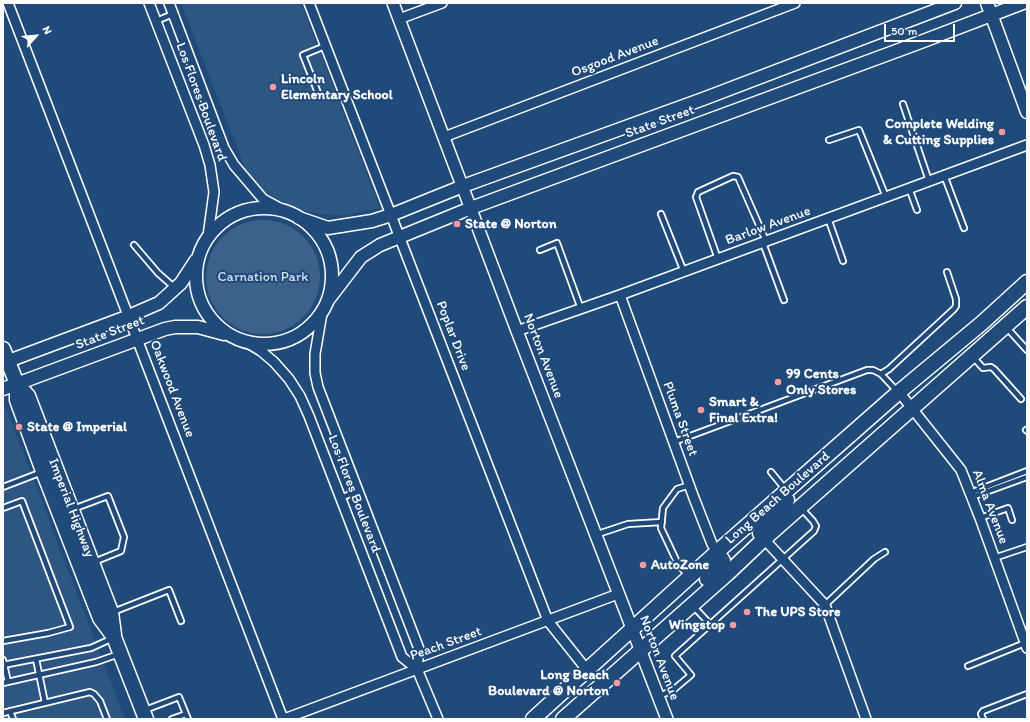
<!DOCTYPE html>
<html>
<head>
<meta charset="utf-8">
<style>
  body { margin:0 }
  #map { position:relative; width:1030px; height:722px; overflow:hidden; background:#1f4a7a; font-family:Itim,sans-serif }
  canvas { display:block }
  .frame { position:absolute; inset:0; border:4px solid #fff; pointer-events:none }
  .north { position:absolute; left:16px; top:16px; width:40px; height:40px; -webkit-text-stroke:3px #1f4a7a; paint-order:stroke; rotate:63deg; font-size:11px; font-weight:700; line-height:16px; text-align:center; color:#fff }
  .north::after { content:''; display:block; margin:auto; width:14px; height:18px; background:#fff; clip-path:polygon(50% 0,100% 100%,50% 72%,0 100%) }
  .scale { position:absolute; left:884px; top:24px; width:71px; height:18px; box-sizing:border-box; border:2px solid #fff; border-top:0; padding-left:5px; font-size:12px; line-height:14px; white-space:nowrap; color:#fff; -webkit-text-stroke:3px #1f4a7a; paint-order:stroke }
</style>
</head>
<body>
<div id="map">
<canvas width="1030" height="722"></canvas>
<div class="frame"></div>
<div class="north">N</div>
<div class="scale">50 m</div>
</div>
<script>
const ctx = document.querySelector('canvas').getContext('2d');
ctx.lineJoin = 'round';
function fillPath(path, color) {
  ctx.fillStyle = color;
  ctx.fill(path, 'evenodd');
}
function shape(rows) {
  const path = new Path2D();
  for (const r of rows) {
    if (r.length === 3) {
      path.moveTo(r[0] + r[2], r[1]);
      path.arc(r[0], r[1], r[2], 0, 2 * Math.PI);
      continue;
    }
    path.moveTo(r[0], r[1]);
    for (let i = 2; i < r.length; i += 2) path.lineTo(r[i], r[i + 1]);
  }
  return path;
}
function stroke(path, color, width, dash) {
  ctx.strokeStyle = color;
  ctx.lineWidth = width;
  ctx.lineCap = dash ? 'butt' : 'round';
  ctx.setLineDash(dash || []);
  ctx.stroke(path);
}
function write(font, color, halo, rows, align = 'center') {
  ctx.font = font + ' Itim,sans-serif';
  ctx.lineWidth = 4;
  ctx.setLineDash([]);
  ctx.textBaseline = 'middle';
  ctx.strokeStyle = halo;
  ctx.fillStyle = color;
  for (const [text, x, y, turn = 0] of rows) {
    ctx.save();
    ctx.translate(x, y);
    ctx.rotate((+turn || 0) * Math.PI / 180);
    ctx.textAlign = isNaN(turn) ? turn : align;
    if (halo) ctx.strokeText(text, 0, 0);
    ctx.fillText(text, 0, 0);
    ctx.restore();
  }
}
const built = shape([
  [181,3,301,3,380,208,344,215,320,214,299,210,275,199,260,188,246,170],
  [5,405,125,719,3,719,3,406]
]);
const green = shape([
  [263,277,57]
]);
const service = shape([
  [156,21,173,14],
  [318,93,303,55,325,46],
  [903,104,929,181],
  [829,140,859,130,886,197],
  [944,175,964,228],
  [909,188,917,210],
  [661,214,684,272],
  [828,218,843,261],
  [763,243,784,300],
  [134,245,158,273,175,288],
  [540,250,557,243,581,309],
  [718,259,696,197,698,192,733,176,738,177,766,241],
  [1007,328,1027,350],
  [973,357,983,368,991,367,994,369,1021,399],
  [881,374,897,391],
  [1026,430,1027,431],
  [674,442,867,370,873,370,881,374,889,369,954,309,956,306,956,299,947,272],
  [771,472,785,489],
  [3,487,42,472],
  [970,493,1027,471],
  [972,497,1027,477],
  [341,498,357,491],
  [3,508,22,501,70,627,48,633,3,641],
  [73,509,108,496,124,537,121,551,94,562],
  [980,518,1008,508,1012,520],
  [595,535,628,524,662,522],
  [994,558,1027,547],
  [688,576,677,562,661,528,663,508,677,489,690,485],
  [825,605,874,559,885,552],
  [693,606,710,624],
  [113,612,169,590,181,621],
  [36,659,45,703],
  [3,660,8,682],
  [3,665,91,648,113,638],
  [968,666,1025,643],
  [3,683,96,662,119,654],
  [658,696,672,691,691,675,675,656,814,531,816,526,813,521,801,508],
  [145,710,179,697,188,719],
  [10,711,13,719],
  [3,713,90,692,94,694,100,701,107,719],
  [172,719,186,714],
  [983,719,981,714,983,711,1027,694]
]);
const minor = shape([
  [8,3,283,719],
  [149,3,204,145,210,165,214,192,208,236],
  [169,3,224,148,234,165,263,199,285,211],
  [309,3,548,621,587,670],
  [399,19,442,3],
  [444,137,795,3],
  [620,295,694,498,712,544,717,552],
  [322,313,315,354,315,373,318,387,419,649,417,669,438,719],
  [517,331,620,295,1027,145],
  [246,342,261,351,274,362,289,379,300,396,309,416,402,657,417,669],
  [899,392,961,470,980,518,1027,648],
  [764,539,825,605,866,719],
  [284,719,618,594]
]);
const tertiary = shape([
  [393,3,517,331,667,719]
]);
const secondary = shape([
  [987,3,1027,112],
  [264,276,68],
  [299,218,328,228,372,221,391,215,463,186,703,99,955,3],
  [328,300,361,257,380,245,471,208,918,43,1023,3],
  [3,363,129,316,159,303,181,283,196,260],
  [3,389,165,329,175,327,198,327,224,334]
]);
const primary = shape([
  [3,349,17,384,17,400,43,471,100,618,114,637,146,719],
  [17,384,28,396,111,612,114,635],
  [764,539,760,533,762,528,784,505,787,500],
  [707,579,723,564,723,561,717,552],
  [533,719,717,552,899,392,982,323,1027,282],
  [563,719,727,574,764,539,1027,307]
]);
const markers = [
  [273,87,4,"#ff9aa2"],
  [1002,132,4,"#ff9aa2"],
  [457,224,4,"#ff9aa2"],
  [778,382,4,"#ff9aa2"],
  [701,410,4,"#ff9aa2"],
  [19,427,4,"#ff9aa2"],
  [643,565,4,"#ff9aa2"],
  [747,612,4,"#ff9aa2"],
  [733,625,4,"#ff9aa2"],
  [617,683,4,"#ff9aa2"]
];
const streetNames = [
  ["Osgood Avenue",615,57,-21],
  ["Los Flores Boulevard",201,102,70],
  ["State Street",660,122,-20],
  ["Barlow Avenue",768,226,-20],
  ["State Street",110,333,-21],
  ["Poplar Drive",453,336,69],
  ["Norton Avenue",543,356,69],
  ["Oakwood Avenue",172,389,69],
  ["Pluma Street",680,419,70],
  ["Los Flores Boulevard",354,494,69],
  ["Long Beach Boulevard",778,498,-41],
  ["Alma Avenue",990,507,69],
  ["Imperial Highway",71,508,69],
  ["Peach Street",446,644,-20],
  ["Norton Avenue",659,658,69]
];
const poiNames = [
  ["Lincoln",281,79],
  ["Elementary School",281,95],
  ["Complete Welding",994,124,"right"],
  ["& Cutting Supplies",994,140,"right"],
  ["State @ Norton",465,224],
  ["99 Cents",786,374],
  ["Only Stores",786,390],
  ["Smart &",709,402],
  ["Final Extra!",709,418],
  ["State @ Imperial",27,427],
  ["AutoZone",651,565],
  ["The UPS Store",755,612],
  ["Wingstop",725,625,"right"],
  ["Long Beach",609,675,"right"],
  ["Boulevard @ Norton",609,691,"right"]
];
const parkNames = [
  ["Carnation Park",263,277]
];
fillPath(built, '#2e5683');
fillPath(green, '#3c618b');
stroke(service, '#fff', 8);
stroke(minor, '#fff', 12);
stroke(tertiary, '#fff', 14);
stroke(secondary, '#fff', 15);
stroke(primary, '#fff', 17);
stroke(service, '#1f4a7a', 4.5);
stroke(minor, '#1f4a7a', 9);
stroke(tertiary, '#1f4a7a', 11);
stroke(secondary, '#1f4a7a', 12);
stroke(primary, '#1f4a7a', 14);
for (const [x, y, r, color] of markers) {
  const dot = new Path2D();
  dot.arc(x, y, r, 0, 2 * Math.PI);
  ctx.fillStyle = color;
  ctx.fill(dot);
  stroke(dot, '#1f4a7a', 1.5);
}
write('14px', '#fff', '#1f4a7a', streetNames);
write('bold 14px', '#fff', '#1f4a7a', poiNames, 'left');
write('14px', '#d8dfe8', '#1f4a7a', parkNames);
</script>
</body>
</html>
